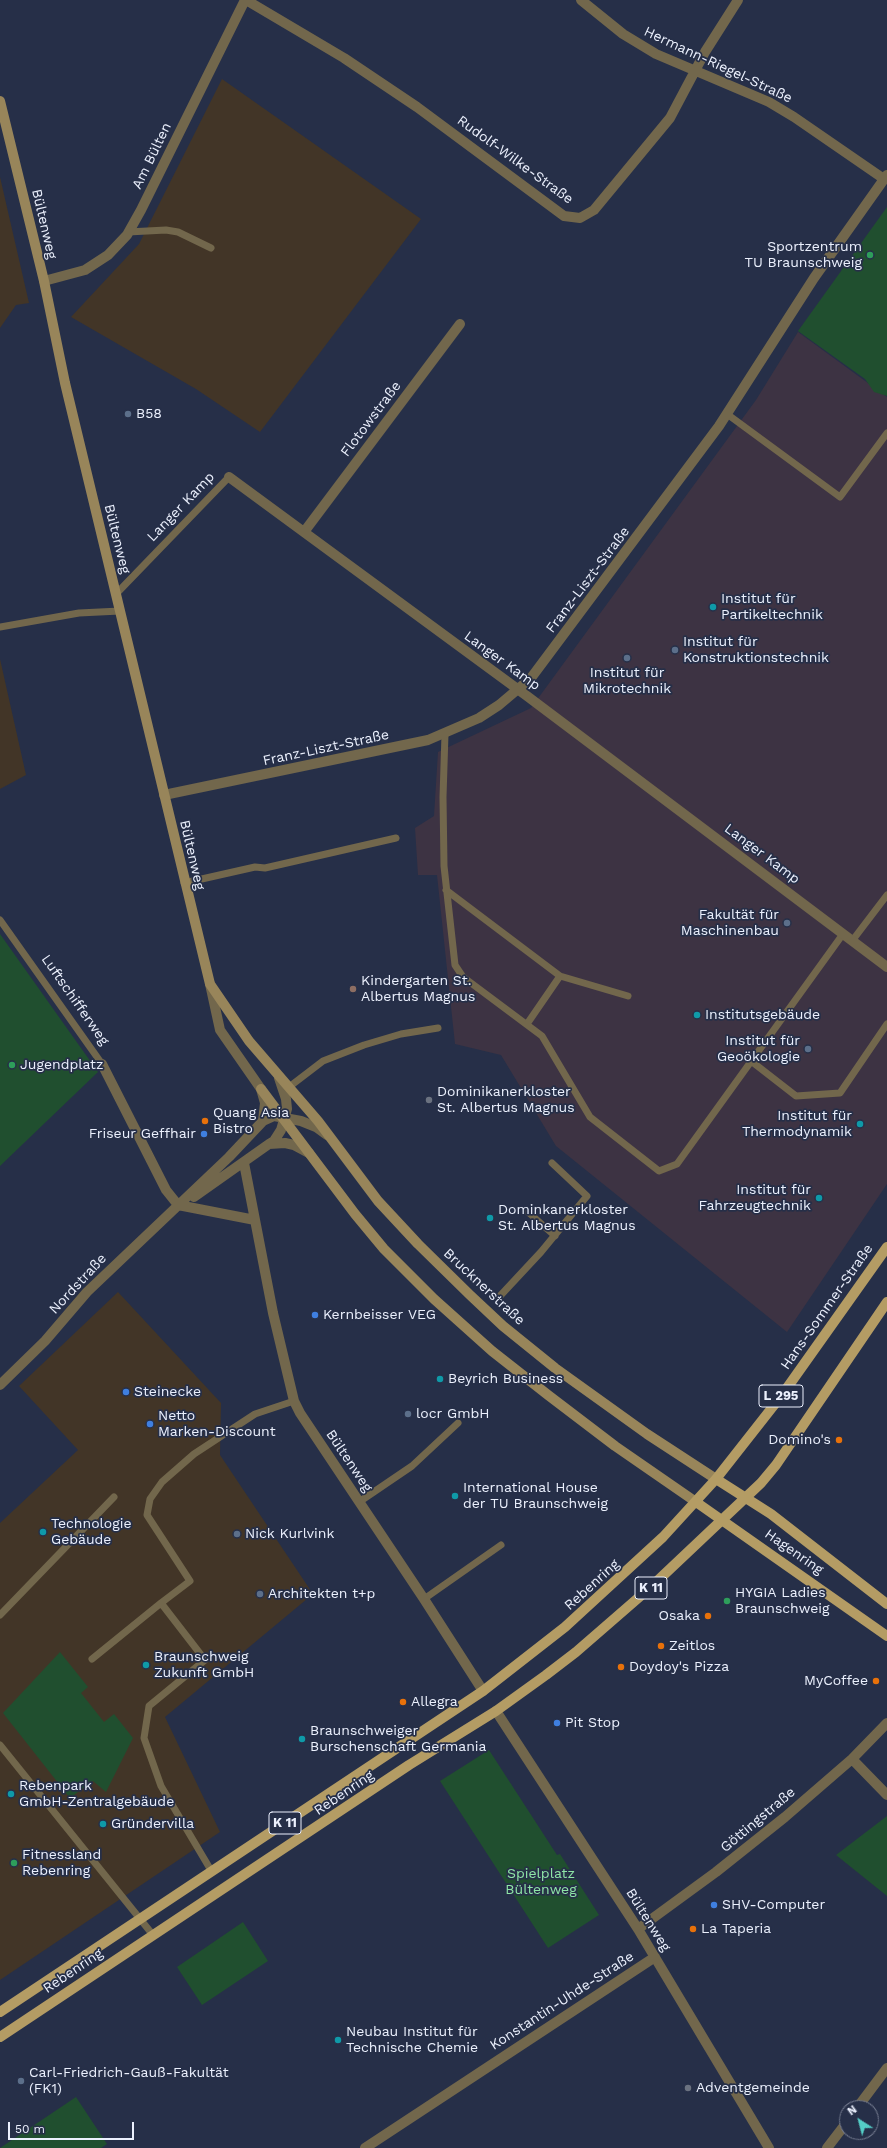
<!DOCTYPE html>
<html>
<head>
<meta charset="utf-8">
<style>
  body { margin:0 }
  #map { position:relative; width:887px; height:2148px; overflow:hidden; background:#262f48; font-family:"Work Sans",sans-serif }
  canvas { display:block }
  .north { position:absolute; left:839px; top:2100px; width:40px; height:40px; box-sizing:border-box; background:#262f48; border:1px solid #757c90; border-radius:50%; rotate:324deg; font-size:11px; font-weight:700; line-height:16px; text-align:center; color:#ebf0fd }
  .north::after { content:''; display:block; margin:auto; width:14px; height:18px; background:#54cdc6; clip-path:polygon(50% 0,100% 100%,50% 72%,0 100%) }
  .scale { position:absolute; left:8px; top:2122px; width:126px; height:18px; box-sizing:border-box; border:2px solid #ebf0fd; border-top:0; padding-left:5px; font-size:12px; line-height:14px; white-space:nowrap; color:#ebf0fd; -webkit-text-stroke:3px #262f48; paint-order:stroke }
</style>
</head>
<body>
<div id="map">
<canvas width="887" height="2148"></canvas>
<div class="north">N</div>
<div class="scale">50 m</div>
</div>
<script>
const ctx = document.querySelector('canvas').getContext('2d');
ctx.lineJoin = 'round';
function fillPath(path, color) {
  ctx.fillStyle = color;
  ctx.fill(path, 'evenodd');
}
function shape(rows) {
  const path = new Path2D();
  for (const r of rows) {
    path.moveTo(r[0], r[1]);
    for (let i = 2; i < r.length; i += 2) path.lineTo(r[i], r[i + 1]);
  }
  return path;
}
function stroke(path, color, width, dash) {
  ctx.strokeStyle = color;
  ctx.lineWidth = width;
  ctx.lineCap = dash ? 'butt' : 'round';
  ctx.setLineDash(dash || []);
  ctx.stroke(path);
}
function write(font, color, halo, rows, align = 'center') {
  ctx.font = font + ' "Work Sans",sans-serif';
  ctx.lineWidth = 3.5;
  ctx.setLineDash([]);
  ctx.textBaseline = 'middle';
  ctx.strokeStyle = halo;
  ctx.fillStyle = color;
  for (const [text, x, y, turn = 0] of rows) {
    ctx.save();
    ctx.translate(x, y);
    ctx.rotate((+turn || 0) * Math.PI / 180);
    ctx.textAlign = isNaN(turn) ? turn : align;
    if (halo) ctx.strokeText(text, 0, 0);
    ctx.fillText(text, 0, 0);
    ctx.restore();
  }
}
const commercial = shape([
  [222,79,421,219,260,432,196,389,71,317,139,244],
  [0,177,29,303,16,305,0,328],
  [0,659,26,775,0,789],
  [118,1292,221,1403,220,1455,313,1594,165,1717,220,1832,0,1980,0,1523,78,1450,19,1386]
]);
const education = shape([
  [798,332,887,397,887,1184,787,1332,556,1146,501,1055,455,1044,437,875,418,875,415,828,434,816,438,752,531,708,756,400]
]);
const green = shape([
  [887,207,887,396,874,392,865,379,798,331],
  [0,934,98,1072,0,1166],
  [60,1652,88,1687,81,1693,104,1722,114,1714,133,1738,106,1792,93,1781,70,1798,3,1713],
  [489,1750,557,1855,560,1854,599,1915,548,1948,440,1781],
  [887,1816,887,1896,836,1855],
  [243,1922,268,1961,202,2005,177,1967],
  [76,2097,107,2144,101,2148,0,2148]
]);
const lane = shape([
  [128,232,166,230,178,232,211,248],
  [727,414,840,497,887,433],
  [116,594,229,477],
  [0,627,79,613,120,611],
  [445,734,443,797,444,866,455,965,463,977,542,1036,590,1117,659,1171,677,1164,843,934],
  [184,883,255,867,265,868,396,838],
  [446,890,560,976,628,996],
  [0,920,102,1064],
  [852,941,887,895],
  [527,1024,560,976],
  [751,1061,796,1096,840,1093,887,1024],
  [289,1087,323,1061,364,1045,401,1034,438,1028],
  [528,1212,555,1236],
  [500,1296,541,1252,587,1196,552,1163],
  [359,1502,412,1466,458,1423],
  [424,1599,501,1545],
  [0,1615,114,1497],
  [92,1659,161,1603],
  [0,1745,153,1935],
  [212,1872,161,1786,144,1738,149,1706,205,1660,161,1603,190,1581,147,1515,150,1499,162,1482,194,1454,255,1414,294,1401]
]);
const street = shape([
  [246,0,344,58,417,107,564,216,580,218,594,210,670,118,705,52,738,0],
  [581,0,623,34,656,54,769,102,794,117,884,179],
  [44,281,85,270,108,255,127,235,141,210,245,0],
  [229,477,527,696,887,967],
  [304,532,460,324],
  [164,795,428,740,479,718,499,705,531,678,719,426,814,278,887,175],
  [210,984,220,1030,261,1089,265,1103,263,1121],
  [102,1064,166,1190,178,1205],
  [269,1144,274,1141,281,1130,287,1109,286,1099,279,1078],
  [244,1163,273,1313,294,1401,300,1413,424,1599,483,1691],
  [194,1197,269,1144,285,1143,294,1145,309,1153],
  [178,1205,255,1220],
  [0,1385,45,1341,87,1292,229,1157,263,1121,274,1116,301,1121,316,1127,327,1135],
  [496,1711,638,1929,769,2148],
  [852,1759,887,1795],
  [638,1929,716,1872,785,1817,852,1759,887,1723],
  [857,2108,887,2068],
  [365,2148,655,1957],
  [827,2148,847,2122]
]);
const secondary = shape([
  [0,101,44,281,65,383,210,984,249,1041,318,1121,378,1201,418,1244,470,1295,503,1326,555,1368,647,1434,716,1479],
  [261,1089,355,1214,384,1249,434,1299,492,1351,548,1395,615,1446,696,1502]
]);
const primary = shape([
  [716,1479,771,1514,887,1604],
  [696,1502,887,1636],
  [0,2012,483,1691,565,1627,663,1537,716,1479,782,1395,887,1247],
  [0,2037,409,1765,496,1711,546,1675,576,1652,652,1586,761,1483,776,1465,887,1302]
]);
const markers = [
  [870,255,4,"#2e9e5b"],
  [128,414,4,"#5c6f8a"],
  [713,607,4,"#0f9aa8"],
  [675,650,4,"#5c6f8a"],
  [627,658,4,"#5c6f8a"],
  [787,923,4,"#5c6f8a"],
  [353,989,4,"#8d6e63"],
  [697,1015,4,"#0f9aa8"],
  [808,1049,4,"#5c6f8a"],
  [12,1065,4,"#2e9e5b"],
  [429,1100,4,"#6b7280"],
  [205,1121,4,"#e8710a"],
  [860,1124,4,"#0f9aa8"],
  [204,1134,4,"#3f7fe0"],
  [819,1198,4,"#0f9aa8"],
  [490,1218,4,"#0f9aa8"],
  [315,1315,4,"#3f7fe0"],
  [440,1379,4,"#0f9aa8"],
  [126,1392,4,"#3f7fe0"],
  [408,1414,4,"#5c6f8a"],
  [150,1424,4,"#3f7fe0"],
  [839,1440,4,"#e8710a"],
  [455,1496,4,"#0f9aa8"],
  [43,1532,4,"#0f9aa8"],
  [237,1534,4,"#5c6f8a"],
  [260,1594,4,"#5c6f8a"],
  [727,1601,4,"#2e9e5b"],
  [708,1616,4,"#e8710a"],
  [661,1646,4,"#e8710a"],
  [146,1665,4,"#0f9aa8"],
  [621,1667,4,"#e8710a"],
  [876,1681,4,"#e8710a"],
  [403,1702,4,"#e8710a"],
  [557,1723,4,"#3f7fe0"],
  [302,1739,4,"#0f9aa8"],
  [11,1794,4,"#0f9aa8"],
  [103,1824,4,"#0f9aa8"],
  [14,1863,4,"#2e9e5b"],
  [714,1905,4,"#3f7fe0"],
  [693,1929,4,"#e8710a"],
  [338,2040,4,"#0f9aa8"],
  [21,2081,4,"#5c6f8a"],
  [688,2088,4,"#6b7280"]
];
const shields = [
  [781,1396,44],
  [651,1588,32],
  [285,1823,32]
];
const shieldNames = [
  ["L 295",781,1396],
  ["K 11",651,1588],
  ["K 11",285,1823]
];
const streetNames = [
  ["Hermann-Riegel-Straße",718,65,25],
  ["Am Bülten",152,156,-64],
  ["Rudolf-Wilke-Straße",515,160,36],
  ["Bültenweg",44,224,77],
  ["Flotowstraße",371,419,-53],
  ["Langer Kamp",181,507,-46],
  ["Bültenweg",117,539,76],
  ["Franz-Liszt-Straße",588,580,-53],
  ["Langer Kamp",502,661,36],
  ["Franz-Liszt-Straße",326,748,-12],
  ["Langer Kamp",762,854,37],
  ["Bültenweg",192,855,77],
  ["Luftschifferweg",75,1000,55],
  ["Nordstraße",78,1284,-47],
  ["Brucknerstraße",484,1287,43],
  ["Hans-Sommer-Straße",827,1307,-55],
  ["Bültenweg",349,1461,56],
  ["Hagenring",794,1552,35],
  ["Rebenring",592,1585,-42],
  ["Rebenring",344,1793,-34],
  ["Göttingstraße",758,1820,-40],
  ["Bültenweg",648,1920,58],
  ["Rebenring",73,1971,-34],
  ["Konstantin-Uhde-Straße",562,2001,-33]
];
const poiNames = [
  ["Sportzentrum",862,247,"right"],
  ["TU Braunschweig",862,263,"right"],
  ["B58",136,414],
  ["Institut für",721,599],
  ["Partikeltechnik",721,615],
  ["Institut für",683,642],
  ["Konstruktionstechnik",683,658],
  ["Institut für",627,673,"center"],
  ["Mikrotechnik",627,689,"center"],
  ["Fakultät für",779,915,"right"],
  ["Maschinenbau",779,931,"right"],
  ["Kindergarten St.",361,981],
  ["Albertus Magnus",361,997],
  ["Institutsgebäude",705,1015],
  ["Institut für",800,1041,"right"],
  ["Geoökologie",800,1057,"right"],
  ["Jugendplatz",20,1065],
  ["Dominikanerkloster",437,1092],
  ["St. Albertus Magnus",437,1108],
  ["Quang Asia",213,1113],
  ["Bistro",213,1129],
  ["Institut für",852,1116,"right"],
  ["Thermodynamik",852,1132,"right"],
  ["Friseur Geffhair",196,1134,"right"],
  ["Institut für",811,1190,"right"],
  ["Fahrzeugtechnik",811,1206,"right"],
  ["Dominkanerkloster",498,1210],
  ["St. Albertus Magnus",498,1226],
  ["Kernbeisser VEG",323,1315],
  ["Beyrich Business",448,1379],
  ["Steinecke",134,1392],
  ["locr GmbH",416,1414],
  ["Netto",158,1416],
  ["Marken-Discount",158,1432],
  ["Domino's",831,1440,"right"],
  ["International House",463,1488],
  ["der TU Braunschweig",463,1504],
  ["Technologie",51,1524],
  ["Gebäude",51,1540],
  ["Nick Kurlvink",245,1534],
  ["HYGIA Ladies",735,1593],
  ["Braunschweig",735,1609],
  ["Architekten t+p",268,1594],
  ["Osaka",700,1616,"right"],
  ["Zeitlos",669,1646],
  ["Braunschweig",154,1657],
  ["Zukunft GmbH",154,1673],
  ["Doydoy's Pizza",629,1667],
  ["MyCoffee",868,1681,"right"],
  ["Allegra",411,1702],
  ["Pit Stop",565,1723],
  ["Braunschweiger",310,1731],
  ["Burschenschaft Germania",310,1747],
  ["Rebenpark",19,1786],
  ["GmbH-Zentralgebäude",19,1802],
  ["Gründervilla",111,1824],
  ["Fitnessland",22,1855],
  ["Rebenring",22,1871],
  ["SHV-Computer",722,1905],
  ["La Taperia",701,1929],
  ["Neubau Institut für",346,2032],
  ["Technische Chemie",346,2048],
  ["Carl-Friedrich-Gauß-Fakultät",29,2073],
  ["(FK1)",29,2089],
  ["Adventgemeinde",696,2088]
];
const parkNames = [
  ["Spielplatz",541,1874],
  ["Bültenweg",541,1890]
];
fillPath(commercial, '#423527');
fillPath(education, '#3d3343');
fillPath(green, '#204f2f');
stroke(lane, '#72674c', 7);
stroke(street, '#72674c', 10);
stroke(secondary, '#98855a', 10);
stroke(primary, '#b49c64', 10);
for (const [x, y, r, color] of markers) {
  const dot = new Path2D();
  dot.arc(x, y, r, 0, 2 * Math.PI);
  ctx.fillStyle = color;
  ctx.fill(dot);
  stroke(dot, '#262f48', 1.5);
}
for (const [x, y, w] of shields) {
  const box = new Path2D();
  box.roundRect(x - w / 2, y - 11, w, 22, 3);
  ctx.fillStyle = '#262f48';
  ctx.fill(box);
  stroke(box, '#ebf0fd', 1);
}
write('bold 13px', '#ebf0fd', null, shieldNames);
write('14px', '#ebf0fd', '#262f48', streetNames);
write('14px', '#ebf0fd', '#262f48', poiNames, 'left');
write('14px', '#8ee5a6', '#262f48', parkNames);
</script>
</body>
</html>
